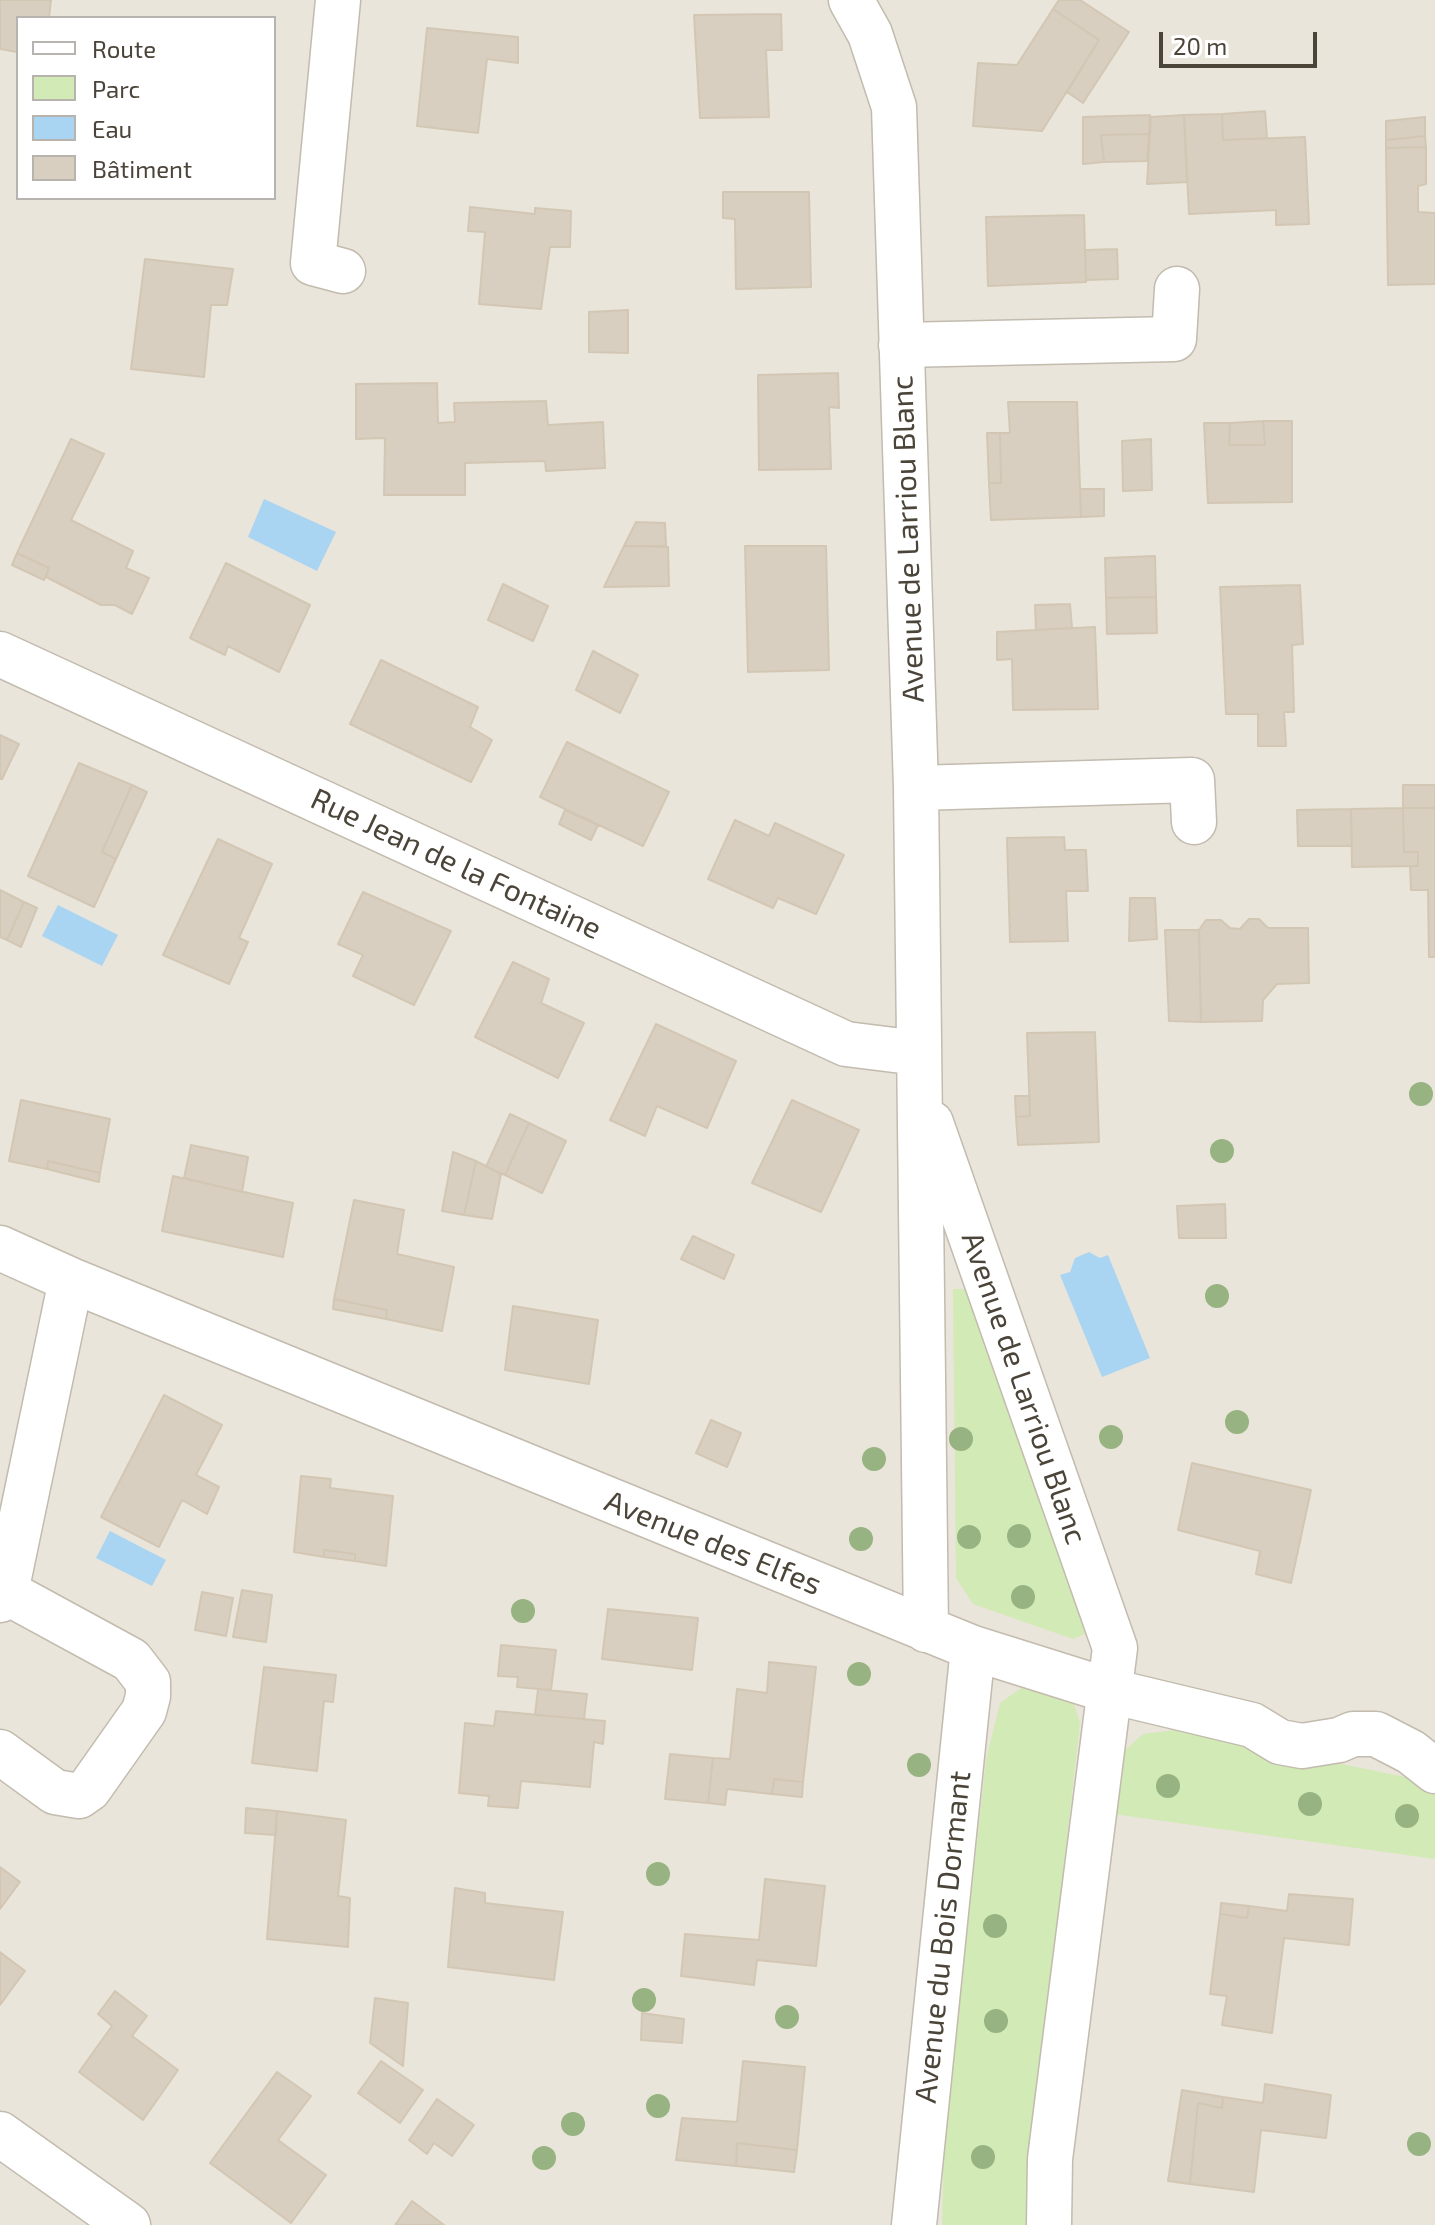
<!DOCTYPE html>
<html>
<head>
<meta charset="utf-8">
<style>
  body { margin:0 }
  #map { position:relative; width:1435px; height:2225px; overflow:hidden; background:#f6f3ec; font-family:"Exo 2",sans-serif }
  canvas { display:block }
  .legend { position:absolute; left:16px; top:16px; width:260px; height:184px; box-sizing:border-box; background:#fff; border:2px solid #b7b4b0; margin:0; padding:10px 14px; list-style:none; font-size:24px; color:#4b4439 }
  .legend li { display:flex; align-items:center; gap:16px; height:40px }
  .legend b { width:40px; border:2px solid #b7b4b0 }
  .scale { position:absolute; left:1159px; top:32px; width:158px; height:36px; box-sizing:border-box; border:4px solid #4b4439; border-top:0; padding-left:10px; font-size:24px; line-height:28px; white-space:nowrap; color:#4b4439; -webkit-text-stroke:6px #fff; paint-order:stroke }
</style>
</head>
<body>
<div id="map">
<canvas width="1435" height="2225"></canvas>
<ul class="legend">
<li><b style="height:10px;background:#fff"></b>Route</li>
<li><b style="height:22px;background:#d2eab5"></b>Parc</li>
<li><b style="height:22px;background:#a9d4f2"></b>Eau</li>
<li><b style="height:22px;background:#d8cfc1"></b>Bâtiment</li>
</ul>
<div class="scale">20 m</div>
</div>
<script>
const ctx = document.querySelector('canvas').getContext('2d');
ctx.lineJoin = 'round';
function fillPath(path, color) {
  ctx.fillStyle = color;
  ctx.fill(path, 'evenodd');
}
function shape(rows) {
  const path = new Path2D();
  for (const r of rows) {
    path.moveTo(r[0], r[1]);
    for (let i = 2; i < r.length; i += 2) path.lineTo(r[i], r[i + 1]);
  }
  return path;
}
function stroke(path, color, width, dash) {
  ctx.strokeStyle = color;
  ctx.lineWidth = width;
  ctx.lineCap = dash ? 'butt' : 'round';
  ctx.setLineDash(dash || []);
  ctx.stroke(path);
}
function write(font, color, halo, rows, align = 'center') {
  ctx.font = font + ' "Exo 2",sans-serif';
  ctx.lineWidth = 8;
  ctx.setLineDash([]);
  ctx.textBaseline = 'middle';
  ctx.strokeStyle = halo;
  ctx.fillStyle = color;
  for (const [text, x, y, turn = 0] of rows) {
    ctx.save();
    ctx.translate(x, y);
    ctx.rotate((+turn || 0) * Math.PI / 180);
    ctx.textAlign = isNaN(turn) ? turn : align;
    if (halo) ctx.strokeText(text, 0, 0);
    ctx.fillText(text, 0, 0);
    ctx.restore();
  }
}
const residential = shape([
  [0,0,1435,0,1435,2225,0,2225],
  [18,18,274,18,274,198,18,198]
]);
const green = shape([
  [953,1289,973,1289,1092,1631,1073,1639,973,1604,956,1578],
  [1027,1684,1072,1698,1080,1723,1029,2175,1031,2225,942,2225,944,2147,986,1760,1000,1703],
  [1175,1730,1435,1783,1435,1859,1113,1814,1124,1751,1143,1734]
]);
const water = shape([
  [264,499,336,532,317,571,248,537],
  [58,905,118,935,102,966,42,936],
  [1089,1252,1100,1258,1108,1255,1150,1358,1102,1377,1060,1275,1070,1272,1075,1258],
  [110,1531,166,1560,152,1586,96,1558]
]);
const building = shape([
  [0,0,51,0,49,18,18,18,18,61,17,52,0,49,0,0],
  [1059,0,1080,0,1129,32,1083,103,1067,92,1099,40,1053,9,1059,0],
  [1053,9,1099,40,1042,131,973,126,978,63,1017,65,1053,9],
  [781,14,782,50,766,50,769,117,700,118,694,15,781,14],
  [427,28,518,37,518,63,487,59,478,133,417,126,427,28],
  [1265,111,1267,138,1223,140,1222,114,1265,111],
  [1222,114,1223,140,1305,137,1309,224,1276,225,1276,210,1189,214,1184,115,1222,114],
  [1150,115,1149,134,1101,135,1104,162,1083,164,1083,117,1150,115],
  [1184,115,1187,182,1147,184,1151,117,1184,115],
  [1425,117,1425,136,1386,140,1386,121,1425,117],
  [1149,134,1147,161,1104,162,1101,135,1149,134],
  [1425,136,1426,147,1386,148,1386,140,1425,136],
  [1426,147,1426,184,1418,186,1418,212,1435,213,1435,284,1388,285,1386,148,1426,147],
  [723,192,809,192,811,287,736,289,735,219,723,218,723,192],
  [470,207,535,214,535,208,571,211,570,247,550,247,541,309,479,304,485,232,468,231,470,207],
  [1084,215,1086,282,988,286,986,217,1084,215],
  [1117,249,1118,279,1086,280,1085,250,1117,249],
  [145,259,233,269,227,305,211,305,204,377,131,369,145,259],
  [628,310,628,353,589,352,589,312,628,310],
  [838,373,839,408,829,407,831,469,759,470,758,375,838,373],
  [437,383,438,423,455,422,454,403,546,401,548,425,603,422,605,468,546,471,545,461,465,463,465,495,384,495,385,438,356,439,356,384,437,383],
  [1008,402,1077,402,1081,517,991,520,989,483,1001,483,1000,433,1010,433,1008,402],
  [1263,421,1265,445,1229,445,1230,423,1263,421],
  [1263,421,1292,421,1292,502,1208,503,1204,423,1230,423,1229,445,1265,445,1263,421],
  [987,433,1000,433,1001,483,989,483,987,433],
  [71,439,104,454,71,520,133,551,126,568,149,578,132,614,115,605,101,605,46,577,49,568,17,553,71,439],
  [1151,439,1152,490,1123,491,1122,441,1151,439],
  [1080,489,1104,489,1104,516,1081,517,1080,489],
  [636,522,665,523,666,546,624,546,636,522],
  [624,546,668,547,669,586,604,587,624,546],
  [745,546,826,546,829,670,748,672,745,546],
  [17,553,49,568,44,580,12,565,17,553],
  [1155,556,1156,597,1106,598,1105,558,1155,556],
  [226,563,310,605,279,672,228,646,225,655,190,638,226,563],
  [503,584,548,606,533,641,488,620,503,584],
  [1300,585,1303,644,1292,645,1294,712,1284,712,1286,746,1258,746,1258,714,1226,714,1220,587,1300,585],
  [1156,597,1157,633,1107,634,1106,598,1156,597],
  [1070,604,1072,628,1036,630,1035,605,1070,604],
  [1095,627,1098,709,1013,710,1012,659,997,660,997,632,1095,627],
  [593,651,638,675,620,713,576,690,593,651],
  [381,660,478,707,470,727,492,740,471,782,350,724,381,660],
  [0,735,19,744,2,779,0,779,0,735],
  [567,742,669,792,643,846,540,797,567,742],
  [79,763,132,785,102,852,116,859,94,907,28,876,79,763],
  [132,785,147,792,116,859,102,852,132,785],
  [1403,785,1435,785,1435,808,1403,808,1403,785],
  [1403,808,1435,808,1435,957,1429,957,1428,890,1411,890,1410,866,1418,866,1418,852,1404,852,1403,808],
  [1403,808,1404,852,1418,852,1418,866,1352,867,1351,809,1403,808],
  [1351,809,1352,846,1298,846,1297,810,1351,809],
  [565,810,598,825,591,840,559,824,565,810],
  [735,820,769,836,775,823,844,855,816,914,778,898,773,908,708,879,735,820],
  [1064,837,1065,850,1086,850,1088,891,1066,891,1068,941,1010,942,1007,838,1064,837],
  [218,839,272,864,239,938,248,942,229,984,163,955,218,839],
  [0,890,24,902,7,940,0,937,0,890],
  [363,892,451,931,414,1005,353,976,363,955,338,944,363,892],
  [1130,898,1155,898,1157,939,1129,941,1130,898],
  [24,902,37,908,21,947,7,940,24,902],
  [1249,919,1259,919,1268,928,1308,928,1309,983,1277,984,1263,1000,1262,1021,1201,1022,1199,930,1206,920,1221,920,1230,928,1240,929,1249,919],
  [1165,930,1199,930,1201,1022,1169,1021,1165,930],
  [513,962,549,979,541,1003,584,1023,558,1078,475,1037,513,962],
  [656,1024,736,1061,707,1128,657,1106,645,1136,610,1120,656,1024],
  [1095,1032,1099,1142,1018,1145,1016,1117,1030,1116,1027,1033,1095,1032],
  [1015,1096,1030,1096,1030,1116,1016,1117,1015,1096],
  [21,1100,110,1119,100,1173,48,1161,47,1169,9,1161,21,1100],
  [792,1100,859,1130,821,1212,752,1183,792,1100],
  [510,1114,529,1123,505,1175,486,1167,510,1114],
  [529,1123,566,1141,542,1193,505,1175,529,1123],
  [191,1145,248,1157,242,1192,184,1178,191,1145],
  [453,1152,476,1161,464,1215,442,1211,453,1152],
  [48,1161,100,1173,99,1182,47,1169,48,1161],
  [476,1161,501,1174,492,1219,464,1215,476,1161],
  [173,1176,293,1203,283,1257,162,1231,173,1176],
  [354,1200,404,1210,397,1254,454,1267,442,1331,386,1319,387,1310,334,1299,354,1200],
  [1225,1204,1226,1238,1179,1238,1177,1206,1225,1204],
  [693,1236,734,1255,724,1279,681,1259,693,1236],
  [334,1299,387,1310,386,1319,333,1309,334,1299],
  [513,1306,598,1320,589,1384,505,1370,513,1306],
  [164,1395,222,1425,196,1475,219,1487,207,1514,182,1500,159,1547,101,1517,164,1395],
  [711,1420,741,1433,727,1467,696,1453,711,1420],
  [1192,1463,1311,1490,1291,1583,1256,1574,1260,1551,1178,1530,1192,1463],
  [301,1476,331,1479,330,1488,393,1496,386,1566,355,1561,355,1554,324,1550,324,1557,294,1552,301,1476],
  [324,1550,355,1554,355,1561,324,1557,324,1550],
  [242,1590,272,1595,266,1642,233,1637,242,1590],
  [202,1592,233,1598,226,1636,195,1630,202,1592],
  [608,1609,698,1618,692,1670,602,1659,608,1609],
  [501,1645,556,1650,551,1690,517,1687,518,1677,498,1676,501,1645],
  [769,1662,816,1667,803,1782,774,1779,772,1794,727,1789,725,1805,708,1803,713,1758,730,1759,737,1689,767,1693,769,1662],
  [264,1667,336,1675,333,1702,324,1701,317,1771,252,1763,264,1667],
  [538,1689,587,1694,584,1719,535,1715,538,1689],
  [496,1711,605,1721,603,1744,594,1742,590,1787,521,1781,518,1808,488,1806,489,1796,459,1793,465,1723,494,1726,496,1711],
  [670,1754,713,1758,708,1803,665,1799,670,1754],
  [774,1779,803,1782,802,1797,772,1794,774,1779],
  [246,1808,277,1811,276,1835,245,1833,246,1808],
  [277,1811,346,1820,338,1896,350,1898,348,1947,267,1939,277,1811],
  [0,1867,20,1882,0,1909,0,1867],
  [765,1879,825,1886,816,1966,757,1960,754,1985,681,1976,685,1934,759,1940,765,1879],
  [455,1888,485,1893,485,1903,563,1912,554,1980,448,1967,455,1888],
  [1289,1894,1353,1899,1349,1945,1284,1938,1272,2033,1222,2025,1227,1996,1210,1994,1220,1914,1247,1918,1249,1906,1287,1911,1289,1894],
  [1221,1903,1249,1906,1247,1918,1220,1914,1221,1903],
  [0,1952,25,1971,0,2005,0,1952],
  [115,1991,147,2016,132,2036,178,2070,143,2120,79,2072,112,2026,98,2014,115,1991],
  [375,1998,408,2003,403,2066,370,2043,375,1998],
  [642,2013,684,2019,682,2043,641,2040,642,2013],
  [381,2061,423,2090,400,2123,358,2093,381,2061],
  [743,2061,805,2067,797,2150,737,2143,736,2166,676,2160,682,2118,737,2122,743,2061],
  [277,2072,311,2096,278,2140,326,2175,291,2223,210,2163,277,2072],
  [1265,2084,1331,2095,1326,2138,1261,2130,1254,2192,1190,2184,1198,2103,1222,2108,1223,2097,1263,2103,1265,2084],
  [1182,2090,1223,2097,1222,2108,1198,2103,1190,2184,1168,2181,1182,2090],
  [437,2099,474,2125,452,2156,434,2143,427,2154,409,2140,437,2099],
  [737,2143,797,2150,794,2172,736,2166,737,2143],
  [412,2201,444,2225,395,2225,412,2201]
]);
const minor = shape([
  [338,0,313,263,343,271],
  [851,0,870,34,894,107,916,788,926,1630],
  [901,345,1174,339,1177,289],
  [0,654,846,1044,918,1053],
  [916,788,1192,780,1194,822],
  [931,1123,1115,1648,1050,2159,1049,2225],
  [0,1248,71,1280,973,1648,1110,1691,1252,1725,1280,1742,1302,1746,1339,1740,1353,1734,1376,1734,1411,1752,1435,1771],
  [0,1600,6,1592,71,1280],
  [0,1752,55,1792,79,1796,89,1789,144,1711,148,1696,148,1682,131,1660,6,1592],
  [0,2134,128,2225],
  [914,2225,973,1648]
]);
const trees = [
  [1421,1094],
  [1222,1151],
  [1217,1296],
  [1237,1422],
  [1111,1437],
  [961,1439],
  [874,1459],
  [1019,1536],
  [969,1537],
  [861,1539],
  [1023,1597],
  [523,1611],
  [859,1674],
  [919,1765],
  [1168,1786],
  [1310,1804],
  [1407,1816],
  [658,1874],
  [995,1926],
  [644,2000],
  [787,2017],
  [996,2021],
  [658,2106],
  [573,2124],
  [1419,2144],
  [983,2157],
  [544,2158]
];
const streetNames = [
  ["Avenue de Larriou Blanc",908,539,-92],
  ["Rue Jean de la Fontaine",456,864,25],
  ["Avenue de Larriou Blanc",1024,1388,71],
  ["Avenue des Elfes",713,1543,22],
  ["Avenue du Bois Dormant",943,1937,-84]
];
fillPath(residential, '#eae5da');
fillPath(green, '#d2eab5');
fillPath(water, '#a9d4f2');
fillPath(building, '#d8cfc1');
stroke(building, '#d3c7b4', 2);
stroke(minor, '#c2bbae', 47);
stroke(minor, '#fff', 44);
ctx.fillStyle = '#97b381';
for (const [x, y] of trees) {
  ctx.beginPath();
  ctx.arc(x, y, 12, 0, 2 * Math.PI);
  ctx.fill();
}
write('30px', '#4b4439', '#fff', streetNames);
</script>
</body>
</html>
